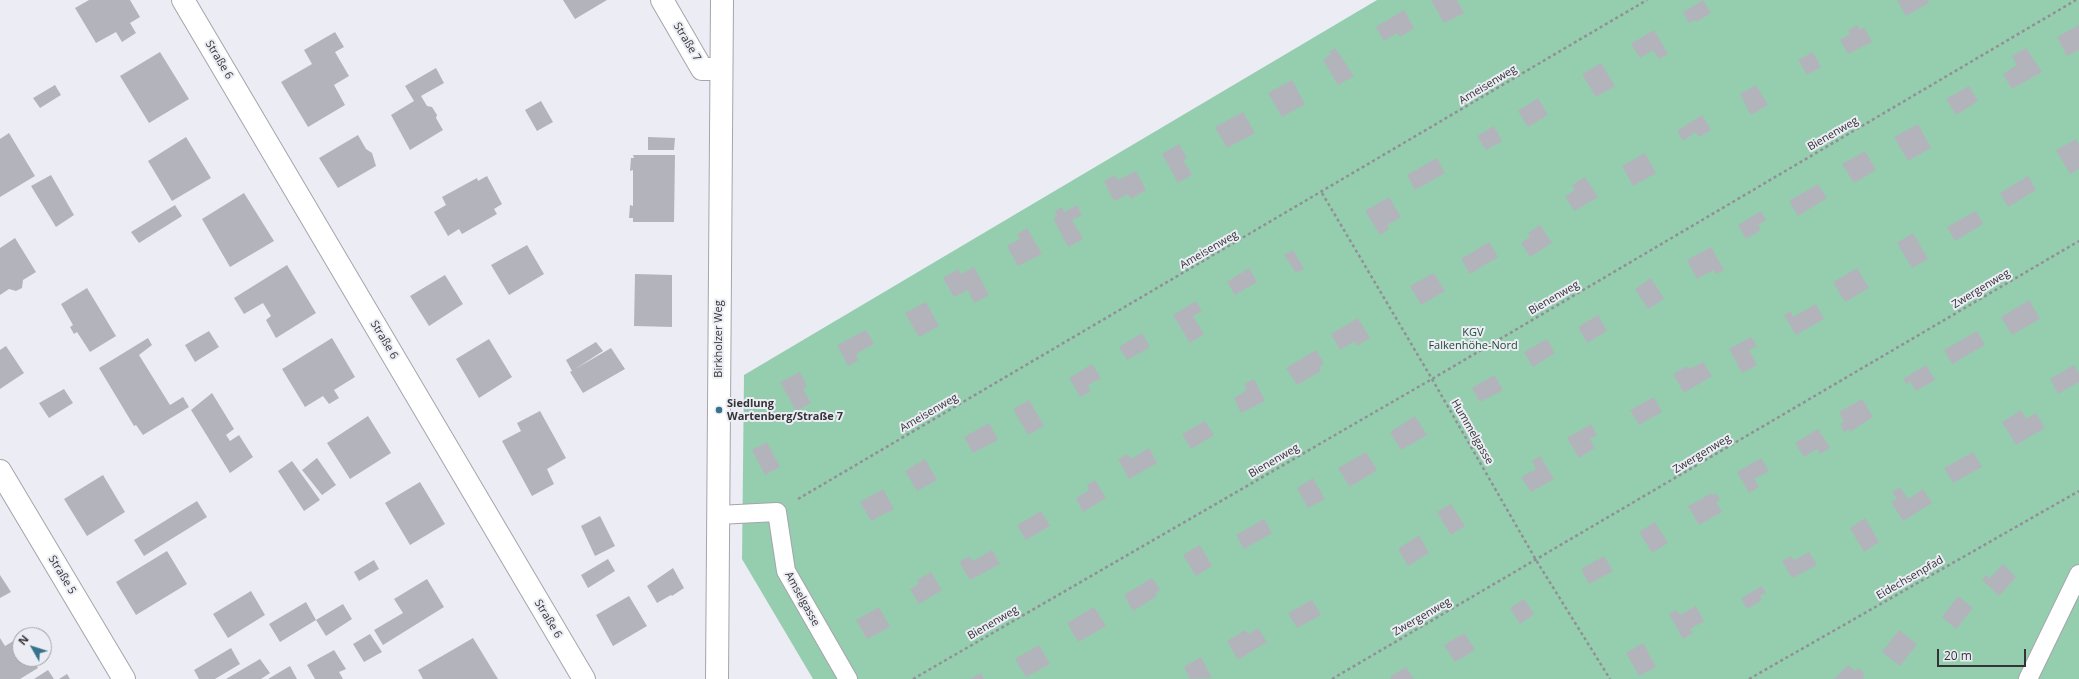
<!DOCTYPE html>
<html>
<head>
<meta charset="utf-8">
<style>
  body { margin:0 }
  #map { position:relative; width:2079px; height:679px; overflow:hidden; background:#ecedf4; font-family:"Open Sans",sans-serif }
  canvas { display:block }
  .north { position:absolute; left:12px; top:627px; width:40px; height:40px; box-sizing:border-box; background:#ecedf4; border:1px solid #a2a3a8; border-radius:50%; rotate:309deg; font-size:11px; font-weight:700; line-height:16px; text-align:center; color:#343437 }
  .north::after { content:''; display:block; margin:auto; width:14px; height:18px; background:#38728b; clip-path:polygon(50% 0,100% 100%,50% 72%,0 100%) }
  .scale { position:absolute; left:1937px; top:649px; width:89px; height:18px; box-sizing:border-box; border:2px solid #343437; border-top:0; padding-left:5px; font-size:12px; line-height:14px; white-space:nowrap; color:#343437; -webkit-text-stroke:3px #ecedf4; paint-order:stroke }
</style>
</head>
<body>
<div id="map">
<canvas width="2079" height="679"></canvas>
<div class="north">N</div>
<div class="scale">20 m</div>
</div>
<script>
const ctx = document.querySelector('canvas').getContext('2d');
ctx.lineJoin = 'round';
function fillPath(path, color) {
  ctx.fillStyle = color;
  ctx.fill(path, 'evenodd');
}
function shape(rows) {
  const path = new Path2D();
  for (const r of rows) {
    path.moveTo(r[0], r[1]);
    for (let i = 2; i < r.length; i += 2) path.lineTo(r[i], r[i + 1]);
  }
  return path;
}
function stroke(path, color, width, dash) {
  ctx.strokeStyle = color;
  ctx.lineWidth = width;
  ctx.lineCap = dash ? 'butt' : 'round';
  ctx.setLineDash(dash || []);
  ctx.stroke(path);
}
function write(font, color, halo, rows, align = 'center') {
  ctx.font = font + ' "Open Sans",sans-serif';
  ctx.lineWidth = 4;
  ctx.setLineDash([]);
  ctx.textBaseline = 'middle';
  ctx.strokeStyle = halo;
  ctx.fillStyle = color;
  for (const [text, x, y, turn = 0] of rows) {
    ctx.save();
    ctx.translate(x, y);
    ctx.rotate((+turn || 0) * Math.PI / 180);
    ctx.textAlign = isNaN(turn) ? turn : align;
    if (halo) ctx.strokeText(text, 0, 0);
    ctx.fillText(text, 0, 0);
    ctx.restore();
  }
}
const green = shape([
  [1377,0,2079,0,2079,679,813,679,742,559,744,375]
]);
const building = shape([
  [89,0,130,0,140,17,130,23,136,33,122,42,116,32,96,43,75,8],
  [563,0,607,0,575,19],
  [1431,0,1457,0,1464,13,1444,23],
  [1703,0,1711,13,1696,22,1695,20,1689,23,1683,12],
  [1897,0,1928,0,1929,3,1906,16],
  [1404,10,1414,28,1400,37,1397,33,1384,41,1376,27],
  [1857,25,1860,30,1864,27,1872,42,1848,54,1840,40,1850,34,1848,30],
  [2079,25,2079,50,2067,56,2057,37],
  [1654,30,1668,54,1659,59,1653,50,1640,58,1631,44],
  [335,32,344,47,335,52,349,76,334,85,345,105,308,127,281,82,312,64,304,50],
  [1335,48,1354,76,1338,85,1323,60,1331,54,1329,52],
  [2026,48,2042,72,2012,89,2003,74,2017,65,2012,56],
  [160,52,189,99,149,123,120,76],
  [1813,52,1821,67,1807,75,1798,60],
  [1601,63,1615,86,1596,97,1582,74],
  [436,68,444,83,421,96,427,106,432,107,437,115,436,118,443,130,410,150,391,115,414,101,405,86],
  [1292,80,1305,104,1282,117,1268,93],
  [55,85,61,95,40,108,33,98],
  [1756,85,1768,105,1751,115,1740,94],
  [1969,86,1978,101,1956,115,1946,99],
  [1538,98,1548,115,1528,127,1518,111],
  [541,101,553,122,537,131,525,110],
  [1243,112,1255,133,1227,148,1215,127],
  [1702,115,1711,130,1699,137,1696,132,1683,141,1677,131],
  [1918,124,1931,148,1908,161,1894,137],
  [1494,126,1502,141,1486,150,1477,136],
  [9,133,35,176,0,197,0,139],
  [358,135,366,149,372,153,376,166,338,188,319,158],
  [186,137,211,178,172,201,148,161],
  [648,137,675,138,674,150,648,150],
  [2076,139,2079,144,2079,169,2070,174,2056,150],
  [1179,144,1187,158,1183,160,1192,175,1178,183,1162,154],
  [1865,151,1876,170,1854,183,1842,164],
  [1645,153,1656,173,1633,186,1622,166],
  [633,155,675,155,674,222,633,222,633,218,629,218,630,205,633,206,633,170,630,171,631,158,634,158],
  [1437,158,1445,173,1415,190,1407,175],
  [1136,171,1146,190,1131,199,1128,194,1114,201,1104,181,1115,175,1118,180],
  [51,175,74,215,56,227,31,186],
  [487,176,502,204,494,209,497,214,462,234,459,229,448,236,434,212,446,205,442,197,477,178,478,181],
  [2028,176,2036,190,2008,207,2000,193],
  [1585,177,1598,197,1574,211,1565,196,1575,190,1572,185],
  [1818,184,1827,198,1798,216,1789,201],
  [244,193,274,241,230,267,202,219],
  [1389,197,1401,217,1387,225,1389,229,1380,235,1365,211],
  [175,205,182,216,139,243,131,232],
  [1077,205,1082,215,1072,220,1083,239,1068,247,1053,218,1057,216,1055,211,1062,207,1064,212],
  [1761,211,1766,220,1758,225,1761,230,1746,239,1738,225],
  [1976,211,1983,224,1955,241,1947,227],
  [1540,225,1552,243,1530,257,1521,243,1530,237,1528,233],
  [1027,228,1042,254,1018,266,1007,246,1020,239,1017,234],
  [1913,233,1928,259,1912,268,1897,243],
  [15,238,36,272,23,280,22,288,16,291,9,289,0,295,0,248],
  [1489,242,1498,257,1470,274,1461,259],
  [527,245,544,274,509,295,491,265],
  [1711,247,1724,270,1716,274,1713,270,1697,279,1687,260],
  [1293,250,1304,269,1296,273,1284,255],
  [287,265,316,313,276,338,266,320,271,316,263,303,244,314,234,298],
  [974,267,989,295,974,303,968,290,954,297,943,278,958,269,961,274],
  [1249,268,1257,282,1235,295,1227,282],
  [1857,268,1869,288,1845,302,1833,282],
  [1434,273,1445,291,1421,305,1410,286],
  [635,274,672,275,672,327,634,326],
  [445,275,463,304,429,326,410,296],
  [1651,278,1664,299,1648,309,1635,289],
  [87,288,116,336,90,352,77,332,74,334,70,327,73,325,61,304],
  [2029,300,2040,319,2012,335,2001,317],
  [1196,301,1202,311,1193,316,1204,334,1190,343,1173,315],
  [926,302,939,326,919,337,905,313],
  [1816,304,1824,319,1796,335,1784,315,1791,311,1793,317],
  [1598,315,1607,331,1587,343,1578,327],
  [1358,318,1370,338,1357,346,1355,341,1340,350,1331,334],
  [866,330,874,344,856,354,859,360,848,366,837,345],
  [209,331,219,347,195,362,185,345],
  [1977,331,1985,345,1952,364,1944,350],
  [1142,333,1150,347,1127,360,1119,347],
  [1751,337,1757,346,1749,350,1757,365,1742,373,1729,349],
  [148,338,152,345,139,355,170,405,183,397,189,407,143,435,136,425,134,426,99,368],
  [332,338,355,377,334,390,339,398,329,404,323,396,305,407,282,369],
  [489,339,512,377,479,398,456,359],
  [1547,339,1555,353,1533,367,1524,352],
  [596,342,603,351,572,371,566,360],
  [6,346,24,373,0,389,0,350],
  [611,348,625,369,583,393,570,372],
  [1316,350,1324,363,1319,367,1321,371,1297,385,1286,368],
  [1703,362,1712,376,1684,393,1673,374,1687,366,1689,369],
  [1092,364,1101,378,1088,385,1091,391,1080,397,1069,378],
  [1926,365,1935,380,1916,391,1910,381,1906,384,1903,379],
  [2074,365,2079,373,2079,382,2058,394,2050,379],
  [800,372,807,386,803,389,811,403,796,411,780,382],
  [1494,375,1503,390,1480,402,1472,388],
  [1254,379,1265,401,1241,413,1234,398,1247,390,1244,384],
  [64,389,73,403,49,418,39,403],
  [212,393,234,429,226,435,230,441,239,435,253,457,230,473,191,410],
  [1654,397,1662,412,1639,425,1630,410],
  [1862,399,1873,417,1850,432,1849,429,1844,432,1840,424,1844,422,1839,412],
  [1029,400,1044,426,1028,435,1013,409],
  [2021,410,2026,419,2036,413,2045,428,2016,445,2002,422],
  [540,411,566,458,547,469,554,484,532,496,502,441,521,431,517,423],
  [368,416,391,453,350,479,327,443],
  [1415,416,1427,435,1401,450,1390,432],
  [1205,421,1214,435,1191,449,1182,434],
  [989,423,998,440,973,453,964,437],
  [1591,424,1597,435,1590,439,1595,448,1579,458,1567,438],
  [1818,429,1830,448,1820,454,1817,449,1804,457,1795,443],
  [767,442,780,467,765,475,752,450],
  [1149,448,1157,463,1129,479,1118,459,1128,454,1131,459],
  [1366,452,1377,470,1350,487,1338,468],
  [1973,452,1982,467,1953,483,1944,468],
  [1540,456,1554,479,1531,492,1521,477,1536,469,1532,461],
  [317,458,336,485,322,495,302,470],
  [1761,458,1769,471,1754,479,1759,487,1749,493,1737,472],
  [925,459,937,480,917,491,905,471],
  [292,461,320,500,304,511,278,471],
  [103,475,125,512,87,536,64,499],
  [1313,478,1325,499,1308,508,1297,488],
  [1095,480,1106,498,1083,512,1076,498,1089,490,1087,485],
  [420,482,445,524,410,545,385,503],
  [1900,487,1908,499,1923,489,1932,503,1903,521,1891,502,1897,498,1892,492],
  [883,489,894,509,871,521,860,502],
  [1712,493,1713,495,1716,493,1720,500,1716,502,1722,512,1699,525,1688,506],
  [197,501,207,517,144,556,134,540],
  [1451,504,1465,526,1451,535,1437,512],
  [1041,511,1050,526,1026,540,1017,525],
  [600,516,615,546,595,556,581,526],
  [1865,518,1879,542,1864,552,1850,528],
  [1264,519,1272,533,1244,549,1236,535],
  [1655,522,1668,543,1652,553,1639,532],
  [1419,535,1429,553,1408,566,1398,549],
  [1200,545,1212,566,1196,576,1183,555],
  [992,550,1000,564,970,580,959,562,970,556,973,561],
  [167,551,187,584,136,615,116,582],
  [1809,552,1817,565,1792,578,1782,561,1791,556,1794,560],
  [1604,556,1613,571,1589,584,1581,569],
  [608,559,615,571,588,588,581,575],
  [374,560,379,569,359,581,354,572],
  [2003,564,2016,577,1999,596,1982,580,1986,575,1989,579],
  [673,568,684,588,672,596,671,595,657,603,647,586],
  [931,572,942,590,919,604,910,589,919,584,917,580],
  [0,575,11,592,0,598],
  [1152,578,1160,590,1155,593,1157,596,1133,611,1124,595],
  [427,579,444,607,383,645,374,630,403,613,394,599],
  [1762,586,1766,593,1760,596,1762,600,1747,609,1741,598],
  [251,591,265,615,228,638,213,614],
  [629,596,647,626,613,646,596,615],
  [1958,596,1973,608,1956,629,1942,617],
  [1524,599,1534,614,1520,624,1510,608],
  [1312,600,1321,615,1297,628,1288,613],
  [306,602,316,620,280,642,269,624],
  [343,604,352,619,326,636,316,620],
  [1696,606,1704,621,1690,629,1693,633,1683,639,1669,614,1676,610,1680,615],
  [879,607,890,627,867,639,856,620],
  [1094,607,1106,626,1078,642,1067,623],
  [1258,628,1267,642,1238,660,1227,641,1245,630,1248,634],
  [1899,630,1917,644,1900,666,1882,652],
  [1464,633,1475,650,1455,662,1444,645],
  [370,634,382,652,364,662,353,644],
  [20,637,20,659,33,659,38,668,20,679,0,679,0,638,5,646],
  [473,638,498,679,423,679,418,670],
  [1643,643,1656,667,1639,676,1626,653],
  [1039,645,1050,664,1026,677,1015,659],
  [231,648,240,664,215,679,199,679,194,670],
  [334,650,346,669,339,672,343,679,315,679,307,665],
  [1201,657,1212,678,1190,679,1184,667],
  [260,659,270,673,261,679,226,679],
  [1848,665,1855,671,1858,668,1865,674,1863,678,1864,679,1834,679],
  [290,666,297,679,268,679],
  [1406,667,1414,679,1391,679,1390,677],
  [48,670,54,679,34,679],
  [981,673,984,679,970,679],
  [67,674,70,679,59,679]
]);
const path = shape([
  [1322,193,1432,379,1536,560,1610,679],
  [798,499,1647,0],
  [913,679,1432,379,2076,0],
  [1332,679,2079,241],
  [1749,679,2079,491]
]);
const service = shape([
  [718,515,777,512,786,571,848,679],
  [2028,679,2079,574]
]);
const minor = shape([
  [183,0,584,679],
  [662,0,702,69,721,69],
  [0,471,124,679],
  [717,679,722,0]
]);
const markers = [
  [719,410,4,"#38728b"]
];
const streetNames = [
  ["Straße 7",687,42,59],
  ["Straße 6",219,60,59],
  ["Ameisenweg",1488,85,-31],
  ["Bienenweg",1833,134,-30],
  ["Ameisenweg",1209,250,-30],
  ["Zwergenweg",1981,289,-31],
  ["Bienenweg",1554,298,-30],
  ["Birkholzer Weg",719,339,-90],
  ["Straße 6",384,340,59],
  ["Ameisenweg",929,413,-30],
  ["Hummelgasse",1472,432,60],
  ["Zwergenweg",1702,454,-31],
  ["Bienenweg",1274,461,-30],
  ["Straße 5",62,575,59],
  ["Eidechsenpfad",1910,578,-30],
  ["Amselgasse",802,599,61],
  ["Zwergenweg",1422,617,-30],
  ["Straße 6",548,619,59],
  ["Bienenweg",993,623,-30]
];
const parkNames = [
  ["KGV",1473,333],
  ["Falkenhöhe-Nord",1473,346]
];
const poiNames = [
  ["Siedlung",727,404],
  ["Wartenberg/Straße 7",727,417]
];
fillPath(green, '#94ceae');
fillPath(building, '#b3b4bb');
stroke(service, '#a4a5ac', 20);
stroke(minor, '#a4a5ac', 24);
stroke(path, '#909095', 2.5, [3, 3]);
stroke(service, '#fff', 18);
stroke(minor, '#fff', 22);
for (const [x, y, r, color] of markers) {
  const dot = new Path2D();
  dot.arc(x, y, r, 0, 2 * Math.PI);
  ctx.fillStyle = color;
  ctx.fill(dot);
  stroke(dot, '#ecedf4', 1.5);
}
write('11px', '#343437', '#ecedf4', streetNames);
write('11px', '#1d4934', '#ecedf4', parkNames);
write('bold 11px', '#343437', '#ecedf4', poiNames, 'left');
</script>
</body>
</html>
